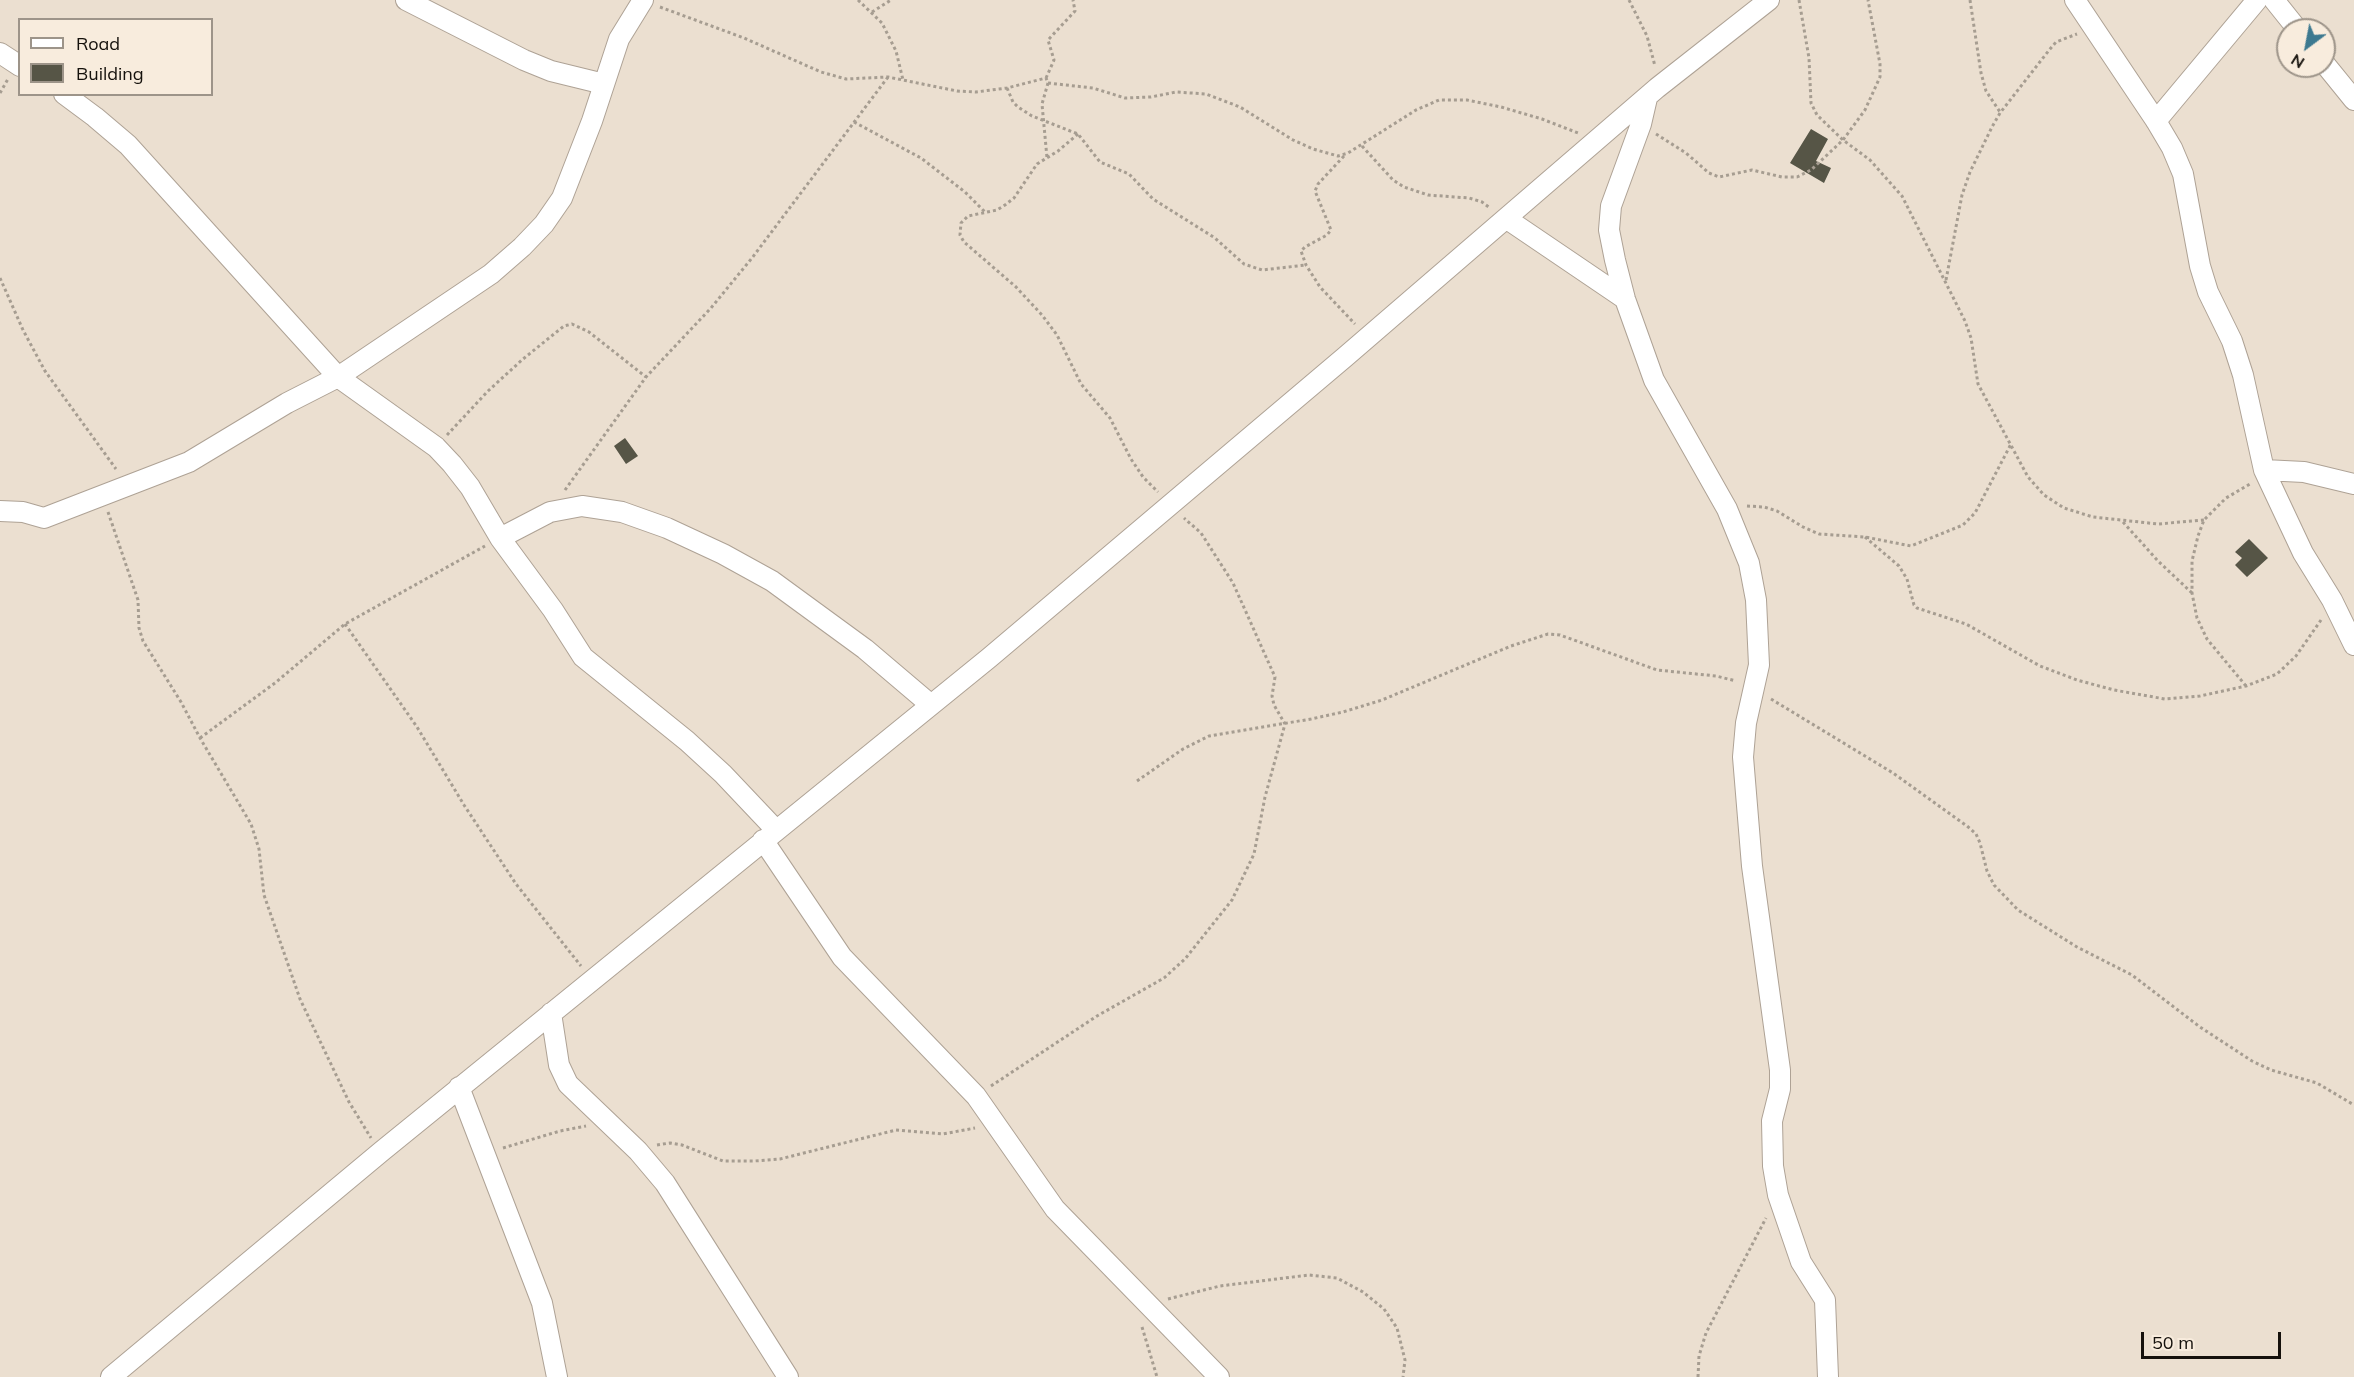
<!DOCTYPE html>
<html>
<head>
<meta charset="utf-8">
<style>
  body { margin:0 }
  #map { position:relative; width:2354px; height:1377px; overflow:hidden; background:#ebdfd0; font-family:Mulish,sans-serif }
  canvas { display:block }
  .legend { position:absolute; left:18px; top:18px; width:195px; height:78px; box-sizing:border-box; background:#f8ecdd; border:2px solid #9d9489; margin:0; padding:8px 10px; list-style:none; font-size:18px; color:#15110c }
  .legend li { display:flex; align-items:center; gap:12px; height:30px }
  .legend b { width:30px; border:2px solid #9d9489 }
  .north { position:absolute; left:2276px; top:18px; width:60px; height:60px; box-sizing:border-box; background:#f8ecdd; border:2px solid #9d9489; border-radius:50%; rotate:212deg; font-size:16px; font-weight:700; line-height:24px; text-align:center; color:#15110c }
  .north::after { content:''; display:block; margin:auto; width:21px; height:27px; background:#3d7990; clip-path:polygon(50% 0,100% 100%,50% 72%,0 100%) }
  .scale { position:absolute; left:2141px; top:1332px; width:140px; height:27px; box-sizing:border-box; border:3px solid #15110c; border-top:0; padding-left:8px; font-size:18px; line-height:21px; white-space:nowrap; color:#15110c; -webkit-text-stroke:4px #f8ecdd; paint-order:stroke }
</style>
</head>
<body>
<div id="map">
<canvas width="2354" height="1377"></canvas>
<ul class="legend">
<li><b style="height:8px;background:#fff"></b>Road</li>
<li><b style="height:16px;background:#565546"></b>Building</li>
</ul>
<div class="north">N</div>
<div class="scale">50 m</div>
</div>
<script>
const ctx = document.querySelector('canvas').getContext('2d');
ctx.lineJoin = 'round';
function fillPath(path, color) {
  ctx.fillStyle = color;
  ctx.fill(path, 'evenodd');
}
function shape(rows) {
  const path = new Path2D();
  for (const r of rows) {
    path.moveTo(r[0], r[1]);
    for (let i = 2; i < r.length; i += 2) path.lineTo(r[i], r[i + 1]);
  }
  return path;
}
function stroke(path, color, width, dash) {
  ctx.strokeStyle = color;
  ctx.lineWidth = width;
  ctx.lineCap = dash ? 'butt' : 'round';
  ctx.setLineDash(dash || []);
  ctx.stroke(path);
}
const building = shape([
  [1811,129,1828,139,1816,161,1831,168,1824,183,1790,163],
  [625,438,638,456,626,464,614,446],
  [2249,539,2268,558,2247,577,2235,565,2242,558,2235,552]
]);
const path = shape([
  [858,0,882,23,896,51,903,80],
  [1629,0,1647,36,1655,66],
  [1799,0,1809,58,1811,103,1817,115,1843,140,1870,160,1902,196,1965,321,1971,338,1978,384,2028,477,2044,495,2064,508,2093,517,2158,524,2204,520],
  [1970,0,1981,73,1986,91,2000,112],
  [660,7,744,38,821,72,846,79,888,77,957,91,976,92,1007,88,1046,78,1048,83,1042,104,1047,158],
  [872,12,891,0],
  [1046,78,1054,60,1048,40,1075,11,1073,0],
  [1048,83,1093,88,1125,98,1151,97,1176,92,1206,94,1240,107,1293,140,1313,149,1338,156,1348,153,1416,110,1439,100,1467,100,1501,107,1542,119,1578,133],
  [1007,88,1013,102,1018,107,1032,116,1078,134,1100,162,1129,174,1153,199,1215,238,1244,264,1262,270,1306,265],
  [0,93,8,79],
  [854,122,921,158,965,192,985,212],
  [1078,134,1058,151,1037,164,1014,198,1005,205,997,210,968,216,961,223,960,235,964,242,1016,287,1042,315,1057,335,1081,384,1110,418,1131,459,1143,477,1158,492],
  [1656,134,1686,153,1709,173,1719,177,1752,170,1782,177,1797,177,1811,170,1843,140,1865,110,1880,77,1880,64,1868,0],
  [1362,146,1393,180,1404,187,1428,195,1469,198,1482,202,1490,208],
  [1344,156,1318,184,1315,191,1331,230,1327,235,1305,247,1301,251,1306,265,1320,287,1355,324],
  [0,278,23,330,45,371,116,469],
  [1946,280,1962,195,1970,172,1992,127,2000,113,2050,49,2056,42,2077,34],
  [447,435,488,391,523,359,564,326,572,324,589,332,646,377],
  [565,490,646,377,711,308,752,258,888,77],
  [1747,506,1764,507,1777,511,1803,527,1819,534,1865,537,1911,546,1963,525,1975,513,2011,444],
  [108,512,138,600,139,628,143,641,181,702,200,738,251,824,259,849,264,895,300,999,349,1102,371,1138],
  [2123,522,2158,561,2192,593],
  [1865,537,1899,566,1907,579,1914,605,1917,608,1966,624,2040,666,2077,680,2114,690,2165,699,2200,696,2246,686,2277,674,2296,656,2321,620],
  [345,624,417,727,464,805,516,884,581,966],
  [2246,686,2207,639,2197,618,2192,593,2192,561,2198,536,2204,520,2226,498,2250,484],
  [1771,699,1893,773,1967,826,1976,834,1980,843,1987,871,1994,885,2018,910,2077,947,2132,975,2200,1027,2252,1061,2271,1070,2317,1083,2354,1105],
  [200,738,275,683,345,624,485,546],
  [1137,781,1183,749,1209,736,1311,719,1343,712,1382,700,1511,646,1548,634,1560,635,1657,670,1716,676,1736,681],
  [991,1086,1097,1016,1164,978,1185,959,1232,900,1254,854,1265,797,1285,724,1274,705,1272,696,1275,677,1233,583,1201,533,1184,518],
  [657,1145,670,1143,682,1145,723,1161,754,1161,780,1159,896,1130,943,1134,975,1128],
  [503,1148,560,1131,586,1126],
  [1168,1299,1220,1286,1309,1275,1337,1278,1363,1292,1384,1309,1397,1328,1405,1360,1403,1377],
  [1142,1327,1157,1377],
  [1698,1377,1699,1356,1706,1333,1766,1218]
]);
const minor = shape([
  [406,0,524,60,551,71,604,84],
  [2075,0,2156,121,2172,148,2183,174,2200,266,2208,292,2232,341,2243,375,2264,470,2303,553,2332,600,2354,645],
  [2274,0,2298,30],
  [0,53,20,66],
  [2324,63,2354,100],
  [64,94,95,117,128,145,338,377,436,447,452,464,470,487,500,538,553,610,583,657,687,741,723,774,776,830],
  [1647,98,1641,124,1611,206,1609,230,1615,260,1625,299,1654,380,1727,509,1749,563,1756,600,1759,665,1746,723,1743,757,1752,866,1780,1070,1780,1089,1772,1121,1773,1166,1778,1195,1801,1262,1825,1300,1828,1377],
  [2156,121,2257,0],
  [1507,219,1625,299],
  [2264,470,2304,472,2354,484],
  [0,511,23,512,44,518,189,462,287,403,338,377,491,274,522,247,544,224,562,198,592,121,619,39,643,0],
  [500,538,550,512,582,506,622,512,667,528,723,554,772,581,865,649,931,705],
  [763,840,842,957,976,1096,1055,1209,1219,1377],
  [551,1013,559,1065,568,1084,638,1151,665,1183,788,1377],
  [459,1087,542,1303,557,1377],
  [111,1377,382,1151,989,658,1345,357,1657,88,1769,0]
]);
fillPath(building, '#565546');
stroke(minor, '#aea295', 22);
stroke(path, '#a69d91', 3, [3, 3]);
stroke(minor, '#fff', 20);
</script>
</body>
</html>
